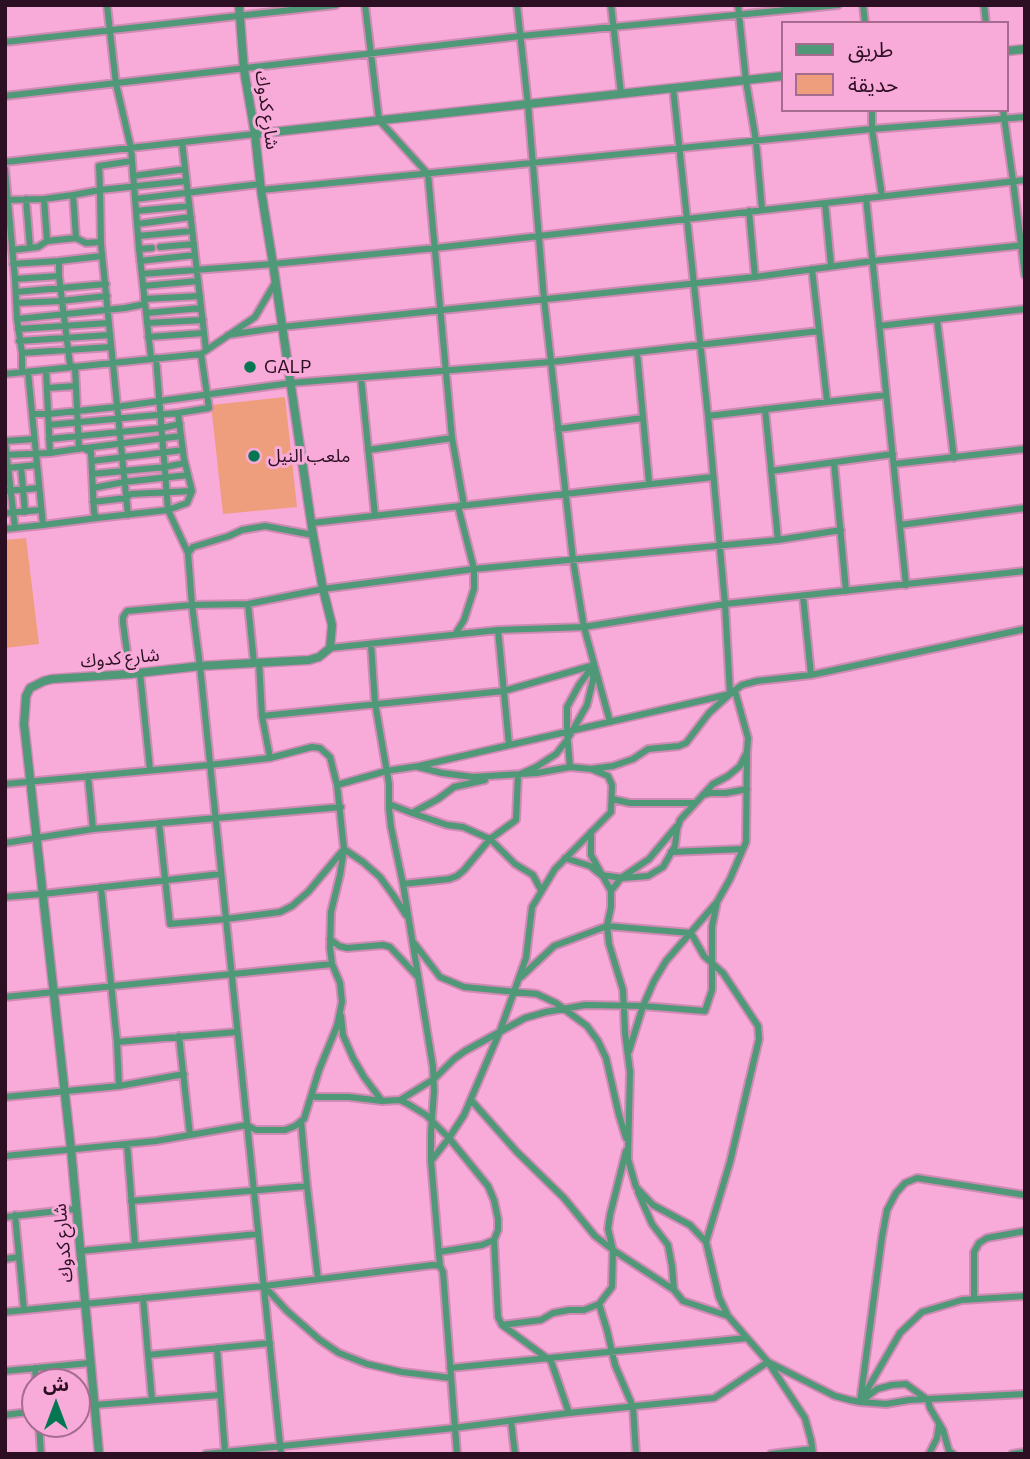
<!DOCTYPE html>
<html>
<head>
<meta charset="utf-8">
<style>
  body { margin:0 }
  #map { position:relative; width:1030px; height:1459px; overflow:hidden; background:#f8aad9; font-family:Commissioner,"Noto Sans Arabic",sans-serif }
  canvas { display:block }
  .frame { position:absolute; inset:0; border:7px solid #2c0f22; pointer-events:none }
  .legend { position:absolute; left:781px; top:21px; width:228px; height:91px; box-sizing:border-box; background:#f8aad9; border:2px solid #a66c90; margin:0; padding:9px 12px; list-style:none; font-size:21px; color:#2c0f22 }
  .legend li { display:flex; align-items:center; gap:14px; height:35px }
  .legend b { width:35px; border:2px solid #a66c90 }
  .north { position:absolute; left:21px; top:1368px; width:70px; height:70px; box-sizing:border-box; background:#f8aad9; border:2px solid #a66c90; border-radius:50%; rotate:0deg; font-size:19px; font-weight:700; line-height:28px; text-align:center; color:#2c0f22 }
  .north::after { content:''; display:block; margin:auto; width:24px; height:32px; background:#047752; clip-path:polygon(50% 0,100% 100%,50% 72%,0 100%) }
</style>
</head>
<body>
<div id="map">
<canvas width="1030" height="1459"></canvas>
<div class="frame"></div>
<ul class="legend">
<li><b style="height:9px;background:#4f9878"></b>طريق</li>
<li><b style="height:19px;background:#ee9e7d"></b>حديقة</li>
</ul>
<div class="north">ش</div>
</div>
<script>
const ctx = document.querySelector('canvas').getContext('2d');
ctx.lineJoin = 'round';
function fillPath(path, color) {
  ctx.fillStyle = color;
  ctx.fill(path, 'evenodd');
}
function shape(rows) {
  const path = new Path2D();
  for (const r of rows) {
    path.moveTo(r[0], r[1]);
    for (let i = 2; i < r.length; i += 2) path.lineTo(r[i], r[i + 1]);
  }
  return path;
}
function stroke(path, color, width, dash) {
  ctx.strokeStyle = color;
  ctx.lineWidth = width;
  ctx.lineCap = dash ? 'butt' : 'round';
  ctx.setLineDash(dash || []);
  ctx.stroke(path);
}
function write(font, color, halo, rows, align = 'center') {
  ctx.font = font + ' Commissioner,"Noto Sans Arabic",sans-serif';
  ctx.lineWidth = 6;
  ctx.setLineDash([]);
  ctx.textBaseline = 'middle';
  ctx.strokeStyle = halo;
  ctx.fillStyle = color;
  for (const [text, x, y, turn = 0] of rows) {
    ctx.save();
    ctx.translate(x, y);
    ctx.rotate((+turn || 0) * Math.PI / 180);
    ctx.textAlign = isNaN(turn) ? turn : align;
    if (halo) ctx.strokeText(text, 0, 0);
    ctx.fillText(text, 0, 0);
    ctx.restore();
  }
}
const green = shape([
  [285,397,297,507,223,514,211,405],
  [26,538,39,644,5,648,5,540]
]);
const minor = shape([
  [107,5,116,84,131,148,139,249,151,358],
  [365,5,379,120,428,174,452,438,464,505,458,506,474,569,474,589,464,620,456,633],
  [517,5,528,105,544,299,573,560,584,627,610,722],
  [611,5,621,94],
  [738,5,746,81,756,141,762,210],
  [863,5,865,23],
  [984,5,986,23],
  [5,42,336,5],
  [5,96,521,36,838,5],
  [872,110,872,129,882,196],
  [1003,110,1013,181,1025,275],
  [182,142,206,350],
  [132,161,99,166,100,190,186,181],
  [5,162,255,134],
  [5,169,15,279,17,319,22,353,22,372],
  [133,176,185,169],
  [261,190,872,129,1025,117],
  [73,195,100,190,101,244,128,515],
  [866,198,906,585],
  [26,199,30,248],
  [135,199,260,184],
  [7,200,44,199,73,195,76,238,47,241,44,199],
  [825,203,831,266],
  [136,211,189,206],
  [749,211,755,277],
  [137,224,191,217],
  [138,236,192,231],
  [76,238,86,243,101,242],
  [160,247,194,244],
  [139,249,152,248],
  [12,250,38,247,47,241],
  [140,261,195,255],
  [13,264,59,261],
  [812,269,827,401],
  [142,274,273,264,435,248,1025,180],
  [59,276,70,365,75,367,79,449],
  [15,279,59,276,59,261,102,256],
  [143,286,198,281],
  [16,292,106,284],
  [144,299,200,296],
  [16,303,61,301,107,296],
  [146,313,201,308],
  [17,319,125,308,145,304],
  [937,320,954,458],
  [147,323,203,320],
  [879,326,1025,309],
  [18,329,109,323],
  [228,335,282,327,755,277,873,261,1025,245],
  [148,337,204,333],
  [19,341,110,335],
  [637,352,649,483],
  [22,353,111,347],
  [156,358,168,510,188,553],
  [46,370,50,453,83,448,91,452,94,513,97,518,168,510,187,503,192,491,184,459,178,413,209,408,201,354],
  [5,374,201,354,255,317,275,283],
  [361,378,375,516],
  [47,388,76,386],
  [765,409,778,540],
  [32,414,48,414,116,407,291,383,551,362,819,331],
  [708,416,886,395],
  [49,425,178,413],
  [558,429,643,418],
  [49,439,162,428,180,424],
  [5,441,15,528],
  [5,441,34,439],
  [85,448,181,436],
  [368,450,452,438],
  [5,455,50,453],
  [92,461,183,450],
  [834,462,846,591],
  [894,464,1025,449],
  [21,467,25,512],
  [7,468,37,465],
  [771,471,893,454],
  [92,474,165,467,185,463],
  [93,488,124,482,188,475],
  [5,491,39,488],
  [93,502,126,498,131,494,192,491],
  [5,513,41,510],
  [312,523,713,477],
  [43,525,97,518],
  [900,525,1025,508],
  [5,529,43,525,28,372],
  [803,596,811,675],
  [248,604,254,663],
  [498,630,509,745],
  [371,644,375,703,389,784,389,809,391,827,403,884,433,1067,434,1091,431,1132,431,1161,440,1266],
  [330,648,498,630,584,627,725,604,1025,571],
  [259,662,262,716,270,758],
  [140,673,150,770],
  [130,674,123,623,123,617,127,611,192,605,248,604,323,589,474,569,778,540,841,530],
  [262,716,504,691,594,665],
  [418,767,442,773,473,777,537,773,570,767,591,769,608,776,612,785,611,812,555,869,532,907,526,958,500,1031,464,1115,449,1138,431,1161],
  [570,767,567,732,567,707,579,685,592,667],
  [591,769,613,766,633,759,648,749,679,746,686,743,709,713,730,694,725,604,708,416,673,88],
  [88,776,93,829],
  [485,780,454,787,438,799,412,813,447,825,463,827,490,839,515,864,533,875,541,890],
  [5,784,210,765,270,758,312,747,320,748,330,757,337,785,386,771,419,766,730,694,742,685,757,681,811,675,1025,629],
  [703,795,710,793,726,793,747,789],
  [612,799,630,803,695,803],
  [389,804,412,813],
  [159,823,170,924,226,919,280,912,292,906,308,892,344,849,363,862,380,877,393,895,406,915],
  [591,832,591,855,611,891,611,907,607,926,609,944,623,990,625,1033,630,1072,628,1159,636,1187,653,1205,690,1225,706,1242,719,1297,728,1316,768,1362,805,1418,811,1440,813,1454],
  [5,843,93,829,341,807],
  [671,852,743,849],
  [565,858,590,866,601,875,623,878,648,876,663,867,675,846,677,829,680,820,713,784,728,776,740,766,747,752,748,738,735,691],
  [403,884,449,879,457,876,464,870,490,839,516,820,518,775,536,767,556,754,567,740,587,705,593,680,593,671],
  [101,887,117,1042,119,1086],
  [611,891,621,878,649,859,676,827],
  [5,897,42,894,221,874],
  [330,939,339,946,347,948,383,945,390,947,417,976],
  [414,943,440,977,464,987,537,994,556,1003,587,1026,598,1041,606,1058,619,1115,626,1138],
  [521,977,554,946,607,926,691,933,704,956,723,973,758,1026,759,1039,730,1162,706,1242],
  [5,997,332,964],
  [341,1016,343,1035,353,1058,364,1077,382,1101],
  [179,1036,190,1135],
  [117,1042,237,1032],
  [629,1051,643,1006,654,981,666,961,717,902,730,879,746,842,747,752],
  [312,1095,316,1097,349,1097,382,1101,400,1100,408,1104,426,1115,449,1138,488,1186,494,1200,498,1219,498,1230,494,1240,482,1245,439,1252],
  [5,1097,119,1086,184,1074],
  [400,1100,434,1079,454,1059,465,1051,525,1018,546,1012,585,1005,643,1006,705,1011,712,990,712,927,717,902],
  [471,1100,517,1152,564,1198,595,1236,613,1250,674,1290,683,1301,728,1316],
  [127,1144,135,1245],
  [5,1156,156,1141,247,1125,256,1130,285,1130,295,1126,304,1119,319,1070,337,1026,342,1002,340,983,332,964,330,948,331,912,340,875,344,849,337,785],
  [307,1186,318,1279],
  [638,1192,652,1224,668,1245,672,1266,674,1290],
  [1025,1195,917,1178,905,1183,896,1193,887,1210,882,1237,860,1402,900,1333,922,1312,962,1300,1025,1296],
  [131,1201,307,1186,301,1121],
  [15,1215,24,1310],
  [5,1217,75,1209],
  [494,1240,498,1317,502,1325,551,1361,569,1413],
  [80,1251,258,1234],
  [5,1259,19,1257],
  [265,1287,287,1311,320,1340,339,1353,367,1364,402,1372,451,1378],
  [143,1298,152,1400],
  [974,1299,974,1252,979,1243,987,1238,1025,1231],
  [599,1304,607,1330,615,1365,633,1407,636,1454],
  [5,1312,264,1286,433,1265,440,1266,443,1272,457,1454],
  [502,1325,541,1320,553,1313,569,1310,584,1310,599,1304,612,1287,613,1250,608,1229,610,1215,626,1151],
  [217,1348,225,1452],
  [148,1355,270,1343],
  [35,1368,36,1382],
  [450,1368,747,1338],
  [5,1371,90,1363],
  [860,1402,886,1404,909,1400,1025,1394],
  [95,1405,220,1395],
  [5,1415,35,1411],
  [511,1421,515,1454],
  [39,1424,41,1454],
  [206,1454,454,1428,569,1413,714,1398,768,1362,835,1396,850,1400,860,1402,877,1389,892,1385,906,1384,928,1400,930,1408,943,1430,949,1451,953,1454],
  [281,1454,200,666,192,605,188,553,193,547,229,536,242,530,265,526,313,535],
  [771,1454,812,1449],
  [929,1454,937,1438,939,1425],
  [1012,1454,1025,1452]
]);
const tertiary = shape([
  [1007,51,1025,49],
  [255,134,783,76],
  [99,1454,71,1149,24,724,26,696,30,688,44,681,52,679,130,674,200,666,309,660,319,657,330,648,332,625,323,589,313,535,273,264,261,190,255,134,244,70,239,5]
]);
const markers = [
  [250,367,7,"#047752"],
  [254,456,7,"#047752"]
];
const streetNames = [
  ["شارع كدوك",267,110,82],
  ["شارع كدوك",120,658,-5],
  ["شارع كدوك",63,1243,-95]
];
const poiNames = [
  ["GALP",264,367],
  ["ملعب النيل",268,456]
];
fillPath(green, '#ee9e7d');
stroke(minor, '#cf8bb4', 10);
stroke(tertiary, '#cf8bb4', 11);
stroke(minor, '#4f9878', 6);
stroke(tertiary, '#4f9878', 8);
for (const [x, y, r, color] of markers) {
  const dot = new Path2D();
  dot.arc(x, y, r, 0, 2 * Math.PI);
  ctx.fillStyle = color;
  ctx.fill(dot);
  stroke(dot, '#f8aad9', 2.5);
}
write('18px', '#2c0f22', '#f8aad9', streetNames);
write('18px', '#2c0f22', '#f8aad9', poiNames, 'left');
</script>
</body>
</html>
